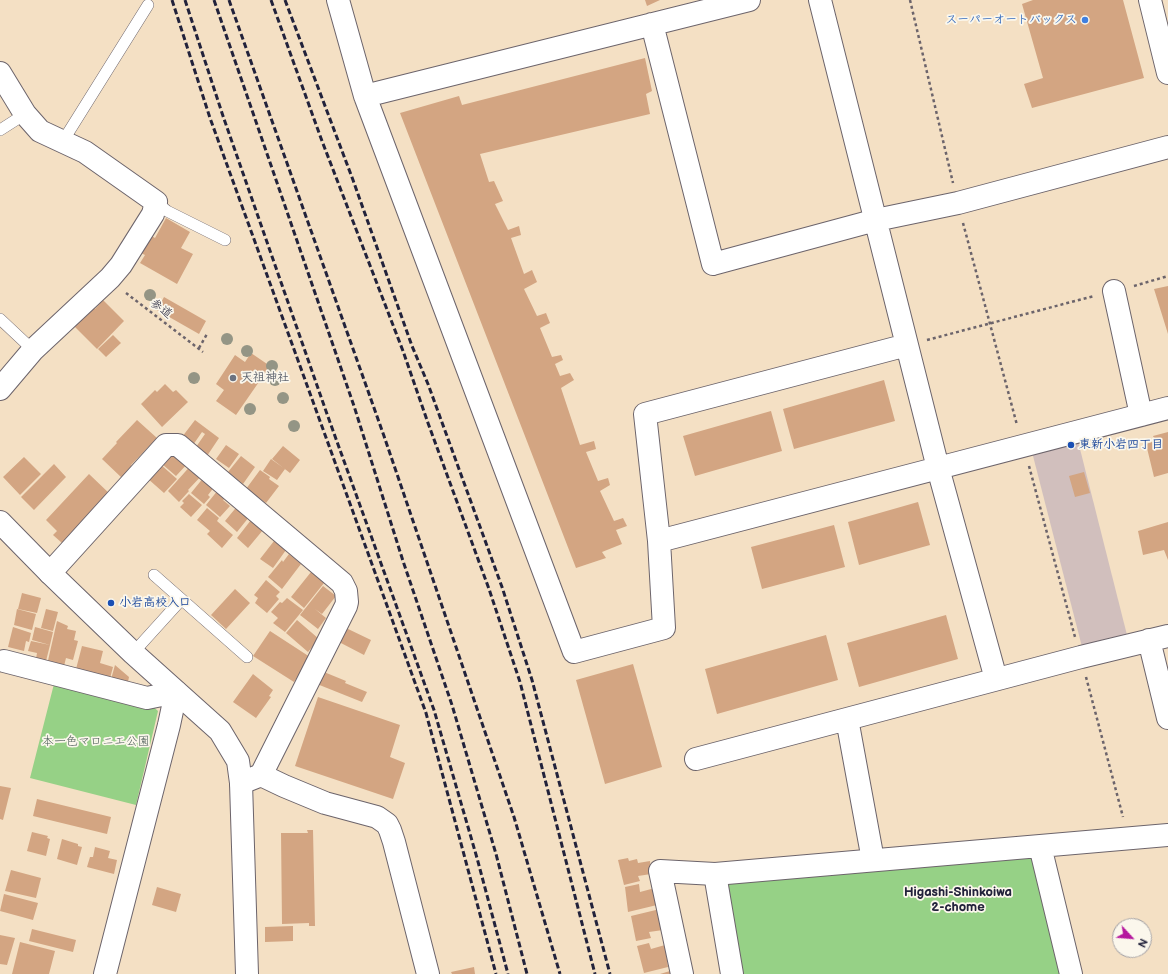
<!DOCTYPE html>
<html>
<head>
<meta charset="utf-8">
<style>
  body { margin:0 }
  #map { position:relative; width:1168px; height:974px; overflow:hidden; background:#f4e0c4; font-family:"Balsamiq Sans",sans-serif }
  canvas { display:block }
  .north { position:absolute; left:1112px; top:918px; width:40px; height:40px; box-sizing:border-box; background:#fbf7ec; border:1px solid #a4a2a5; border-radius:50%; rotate:116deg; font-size:11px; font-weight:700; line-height:16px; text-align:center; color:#22223b }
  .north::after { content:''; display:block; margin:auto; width:14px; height:18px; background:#b5179e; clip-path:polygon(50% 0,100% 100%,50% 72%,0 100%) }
</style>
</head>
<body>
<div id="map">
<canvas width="1168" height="974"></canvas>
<div class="north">N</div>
</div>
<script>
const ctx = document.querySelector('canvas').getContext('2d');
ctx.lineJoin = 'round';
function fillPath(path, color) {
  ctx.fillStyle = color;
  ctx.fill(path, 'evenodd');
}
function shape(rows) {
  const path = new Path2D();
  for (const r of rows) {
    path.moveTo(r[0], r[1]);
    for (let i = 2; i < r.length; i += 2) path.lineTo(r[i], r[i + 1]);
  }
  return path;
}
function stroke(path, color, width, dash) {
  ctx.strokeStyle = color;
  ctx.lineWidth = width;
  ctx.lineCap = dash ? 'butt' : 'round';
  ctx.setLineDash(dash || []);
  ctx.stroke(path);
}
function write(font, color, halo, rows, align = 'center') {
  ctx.font = font + ' "Balsamiq Sans","Klee One",sans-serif';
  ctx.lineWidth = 3.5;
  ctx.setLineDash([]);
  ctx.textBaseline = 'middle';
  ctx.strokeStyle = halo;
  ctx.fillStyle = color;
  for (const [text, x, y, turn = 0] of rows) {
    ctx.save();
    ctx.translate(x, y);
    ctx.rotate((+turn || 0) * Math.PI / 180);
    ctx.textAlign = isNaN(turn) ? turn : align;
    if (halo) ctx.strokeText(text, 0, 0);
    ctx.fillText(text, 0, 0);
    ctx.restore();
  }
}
const industrial = shape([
  [1078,441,1127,635,1082,647,1032,452]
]);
const green = shape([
  [55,680,149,703,158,711,136,805,30,778],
  [1037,851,1068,974,740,974,721,879]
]);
const building = shape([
  [645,0,660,0,647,6],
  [1033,0,1123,0,1144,78,1032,108,1024,84,1043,78,1022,4],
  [645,58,652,91,646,94,650,114,480,154,489,182,494,181,503,201,495,204,508,230,519,226,521,235,511,238,524,274,532,270,537,282,524,289,537,316,546,313,550,323,540,328,552,357,561,355,563,360,555,364,560,376,570,373,574,380,561,388,580,445,594,441,596,449,586,452,598,481,608,478,610,485,600,491,614,521,623,518,627,526,616,530,622,544,602,552,606,558,576,568,400,113,459,96,462,105],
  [166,218,190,232,181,248,193,254,177,284,140,263,145,255,141,253,150,235,155,238],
  [1168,286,1168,334,1154,289],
  [164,297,206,321,199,334,157,310],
  [103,300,124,321,97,349,74,326,93,306,95,309],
  [113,335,121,343,106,357,98,349],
  [251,353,270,366,236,415,216,401,224,390,216,384,235,355,245,362],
  [884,380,895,421,794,449,783,409],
  [165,384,173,392,176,390,188,402,162,427,141,404,155,390,157,392],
  [771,411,782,451,695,476,683,436],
  [137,420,157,438,131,465,132,467,122,478,102,459,117,443,116,442],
  [195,420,219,438,207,456,196,447,205,434,202,432,193,445,182,437],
  [1168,432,1168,473,1154,477,1146,444,1155,441,1153,436],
  [226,445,239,454,229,468,216,459],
  [283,446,300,460,290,473,272,459],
  [173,451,189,462,176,476,162,464],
  [241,456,255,467,243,484,228,472],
  [24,457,41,474,20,495,3,477],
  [271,459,285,469,277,480,263,471],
  [193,463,204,473,188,490,189,491,179,502,168,491],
  [54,464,66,477,34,510,21,497],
  [160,464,177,479,164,493,147,478],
  [260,470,270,477,269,479,279,486,266,503,246,489],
  [1084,472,1090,493,1075,497,1069,476],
  [89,474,111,495,67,543,62,543,53,535,57,531,46,520],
  [204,477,215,486,208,495,210,497,204,504,191,493],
  [218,490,226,497,223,500,230,506,220,517,206,505],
  [189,494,202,505,191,517,180,507,184,503,182,501],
  [918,502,930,545,859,565,848,522],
  [239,504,249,517,237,532,225,521],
  [207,508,219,518,217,521,233,535,222,548,207,534,210,531,197,520],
  [251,520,263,530,248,548,237,538],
  [1168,522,1168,560,1164,550,1143,555,1138,531],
  [834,525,845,567,762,589,751,547],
  [274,541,286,550,273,568,260,559],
  [289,554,301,564,282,589,268,577,282,560,283,562],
  [311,572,324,583,304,608,291,597],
  [266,580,280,592,276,596,279,599,267,613,255,603,258,598,254,595],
  [323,586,336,596,322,614,315,609,326,618,318,629,300,615],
  [235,589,250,603,226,629,211,615],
  [22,593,41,598,37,613,18,609],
  [287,598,303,610,285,632,273,623,278,618,271,612,280,602,282,603],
  [17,609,36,614,32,630,14,625],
  [46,609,58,612,53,631,41,628],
  [946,615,958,659,859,687,847,643],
  [297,620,319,639,308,652,286,633],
  [57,621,68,626,67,629,76,631,74,640,78,641,73,660,66,658,63,670,47,665],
  [13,627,31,633,29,642,26,641,24,651,8,647],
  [35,627,53,632,50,645,32,640],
  [346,628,371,640,364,655,339,642],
  [270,631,310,657,294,682,253,656],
  [826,635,838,680,717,714,705,669],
  [31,641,50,645,46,661,36,659,37,653,28,651],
  [82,646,103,651,100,663,113,667,109,682,75,673],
  [633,664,662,767,605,784,576,680],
  [115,665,129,677,127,687,110,683],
  [324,672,346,681,345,683,367,692,362,702,317,684],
  [253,674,273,690,269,696,271,697,256,718,233,702],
  [318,697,400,725,390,757,405,763,393,799,295,766],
  [0,786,11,788,3,820,0,819],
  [37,799,111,817,107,834,33,816],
  [307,830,313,830,315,926,309,926,309,923,282,924,281,833,308,833],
  [32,832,48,836,47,838,50,839,46,856,27,851],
  [62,839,78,844,78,846,82,847,77,865,57,859],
  [95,847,110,851,108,858,117,860,114,874,87,867,90,857,93,857],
  [628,858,629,861,637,859,638,863,650,861,651,874,638,876,640,881,624,885,618,860],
  [11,870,41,878,36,898,5,891],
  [639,884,640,892,655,888,657,905,628,912,625,887],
  [157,887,181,894,176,912,152,905],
  [4,894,38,903,33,920,0,911],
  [660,909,663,930,649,932,651,938,636,941,631,916],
  [293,926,293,941,265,942,265,927],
  [32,929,76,940,73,952,29,941],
  [0,935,15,938,7,965,0,964],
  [20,942,55,951,49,974,12,974],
  [649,943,651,949,665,945,668,967,644,973,637,946],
  [474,967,475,974,452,974,451,972],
  [670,971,671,974,660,974]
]);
const path = shape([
  [910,0,953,183],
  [963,223,1017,425],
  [1134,286,1168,276],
  [126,293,203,352],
  [927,340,1094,296],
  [199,348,207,334],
  [1029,466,1075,637],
  [1086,677,1123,817]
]);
const service = shape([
  [0,130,25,114],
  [63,141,148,5],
  [156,202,167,211,225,240],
  [0,319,33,350],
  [154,575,247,657],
  [133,653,181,600]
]);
const minor = shape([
  [338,0,365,96,574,652,664,628,659,541,645,414,907,345],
  [820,0,938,468,996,679],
  [652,24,713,264,876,220,958,203,1168,147],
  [0,73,25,114,40,131,85,152,156,202,153,214,121,265,110,278,33,350,0,389],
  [365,96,749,0],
  [1114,291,1141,415],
  [659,541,1168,408],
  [50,573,166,445,178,445,342,583,346,591,347,602,346,606,261,775,241,783],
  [1149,640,1168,718],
  [4,661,147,698,176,692,169,725,105,974],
  [847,719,873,860],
  [696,759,1081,657,1168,636],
  [261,775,284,786,325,803,377,817,387,824,390,830,394,842,428,974],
  [682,974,660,871,715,874]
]);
const tertiary = shape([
  [0,522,50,573,133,653,220,731,238,761,241,783,247,974],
  [1040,846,1071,974],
  [732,974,715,874,1168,835]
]);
const primary = shape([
  [1150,0,1168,73]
]);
const rail = shape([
  [172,0,210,118,426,713,496,974],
  [185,0,223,116,327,414,434,710,477,858,508,974],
  [214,0,354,406,403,561,452,705,496,854,527,974],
  [229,0,384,436,514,817,560,974],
  [271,0,322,141,403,351,428,423,489,589,520,682,595,974],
  [285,0,353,180,412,346,428,384,502,587,532,680,610,974]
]);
const trees = [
  [150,295],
  [227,339],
  [247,351],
  [272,366],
  [194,378],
  [275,380],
  [283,398],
  [250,409],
  [294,426]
];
const markers = [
  [1085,20,4,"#3f7fe0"],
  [233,378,4,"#6b7280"],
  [1071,445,4,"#1a4fb4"],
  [111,603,4,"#1a4fb4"]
];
const shopNames = [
  ["スーパーオートバックス",1077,20]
];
const streetNames = [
  ["参道",161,309,37]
];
const worshipNames = [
  ["天祖神社",241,378]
];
const transitNames = [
  ["東新小岩四丁目",1079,445],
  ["小岩高校入口",119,603]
];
const parkNames = [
  ["本一色マロニエ公園",96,742]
];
const neighbourhoodNames = [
  ["Higashi-Shinkoiwa",958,893],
  ["2-chome",958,908]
];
fillPath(industrial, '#d1bfbd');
fillPath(green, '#96d186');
fillPath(building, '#d3a582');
stroke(service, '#6c646b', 12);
stroke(minor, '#6c646b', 24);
stroke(tertiary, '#6c646b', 24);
stroke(primary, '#6c646b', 24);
stroke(path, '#6c646b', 2.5, [3, 3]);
stroke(service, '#fff', 11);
stroke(minor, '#fff', 22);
stroke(tertiary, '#fff', 22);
stroke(primary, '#fff', 22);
stroke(rail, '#22223b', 3, [6, 3]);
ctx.fillStyle = '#949585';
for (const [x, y] of trees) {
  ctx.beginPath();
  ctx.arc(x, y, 6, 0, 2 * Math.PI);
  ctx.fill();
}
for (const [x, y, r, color] of markers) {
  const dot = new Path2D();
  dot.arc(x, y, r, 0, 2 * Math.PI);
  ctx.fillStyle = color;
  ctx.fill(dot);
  stroke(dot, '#fbf7ec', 1.5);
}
write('bold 12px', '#366cbe', '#fbf7ec', shopNames, 'right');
write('12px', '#22223b', '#fbf7ec', streetNames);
write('bold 12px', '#5b616d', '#fbf7ec', worshipNames, 'left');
write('bold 12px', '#164399', '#fbf7ec', transitNames, 'left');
write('12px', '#455752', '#fbf7ec', parkNames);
write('bold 13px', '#22223b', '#fbf7ec', neighbourhoodNames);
</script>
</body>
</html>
